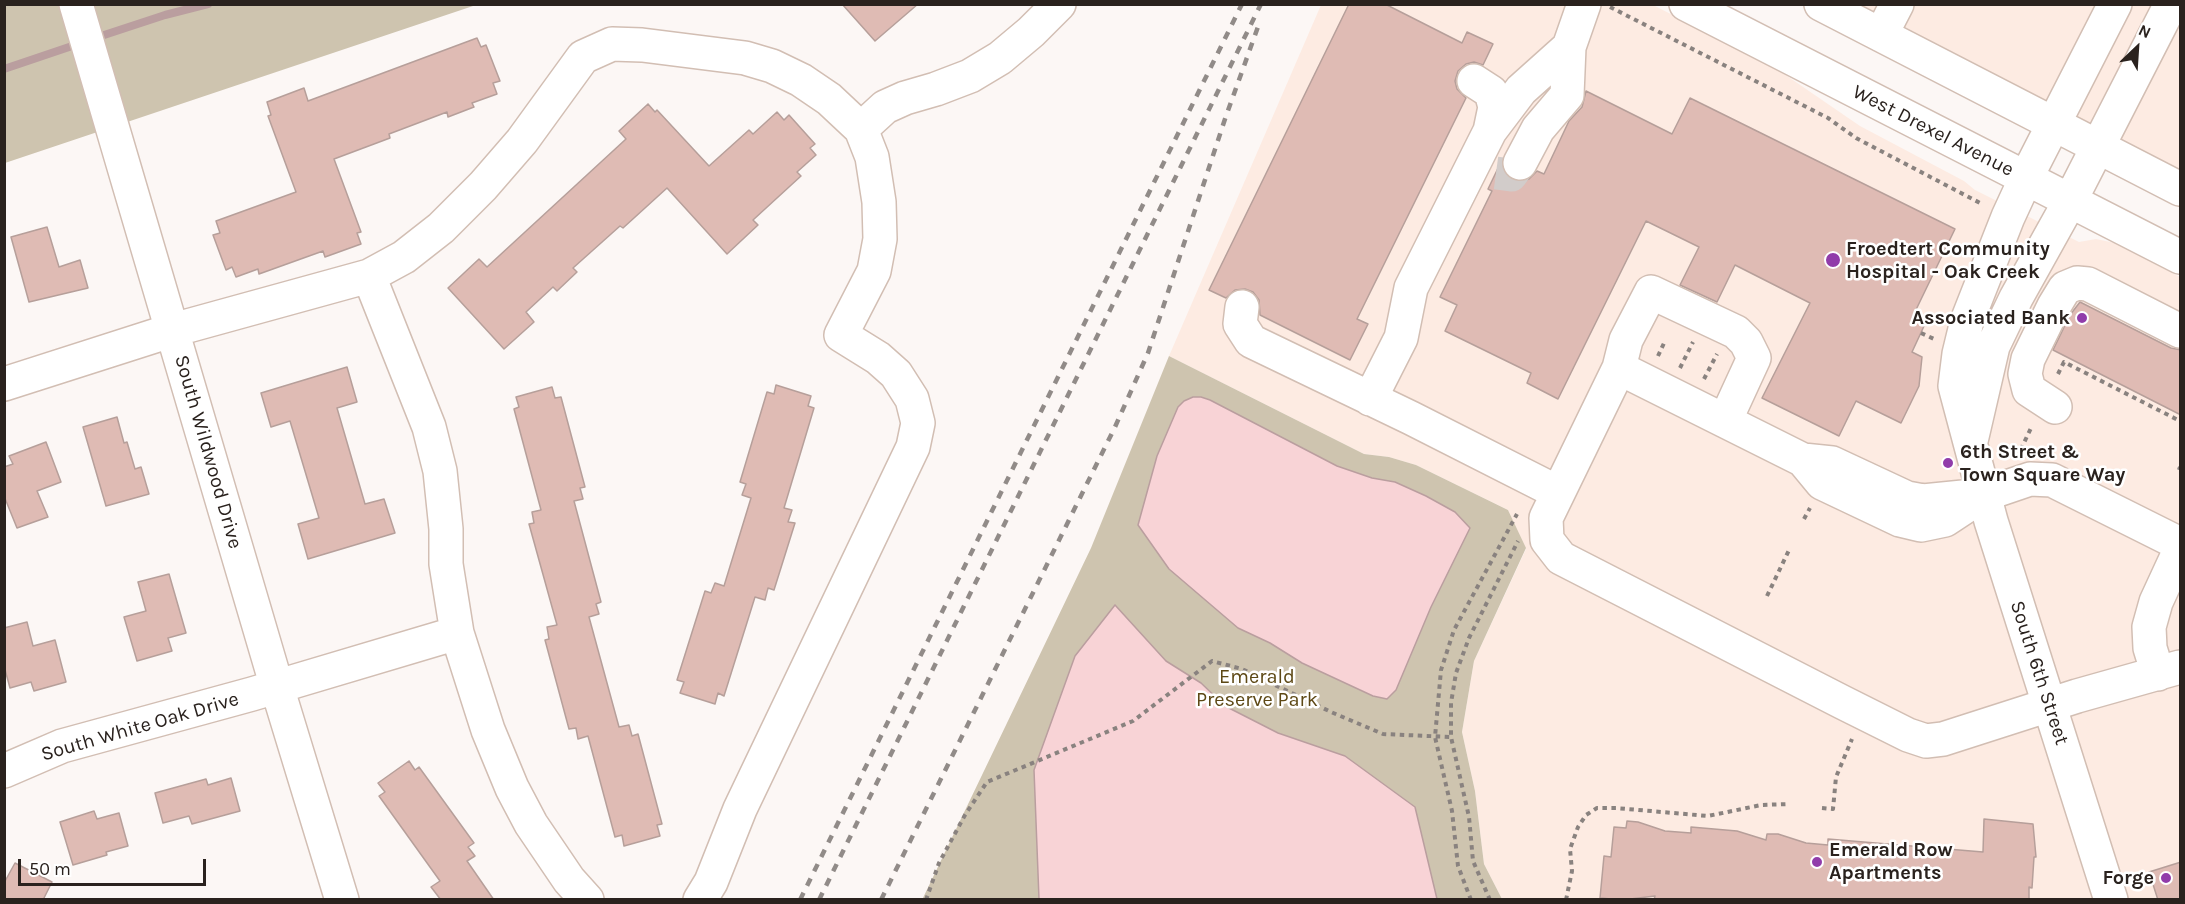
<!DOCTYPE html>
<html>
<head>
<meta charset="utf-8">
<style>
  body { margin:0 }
  #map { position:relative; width:2185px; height:904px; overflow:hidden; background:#fcf7f5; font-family:Karla,sans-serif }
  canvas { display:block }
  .frame { position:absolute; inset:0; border:6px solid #2a221e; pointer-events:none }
  .north { position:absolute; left:2107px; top:18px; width:60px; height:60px; -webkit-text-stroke:4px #fff; paint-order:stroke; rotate:25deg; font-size:16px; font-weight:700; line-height:24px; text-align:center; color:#2a221e }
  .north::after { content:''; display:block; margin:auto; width:21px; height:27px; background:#2a221e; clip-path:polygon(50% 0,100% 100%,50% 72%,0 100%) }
  .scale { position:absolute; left:18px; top:859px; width:188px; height:27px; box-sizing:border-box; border:3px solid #2a221e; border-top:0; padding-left:8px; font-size:18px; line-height:21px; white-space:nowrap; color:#2a221e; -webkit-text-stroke:4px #fff; paint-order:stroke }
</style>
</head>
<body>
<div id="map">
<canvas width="2185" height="904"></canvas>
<div class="frame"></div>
<div class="north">N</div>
<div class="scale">50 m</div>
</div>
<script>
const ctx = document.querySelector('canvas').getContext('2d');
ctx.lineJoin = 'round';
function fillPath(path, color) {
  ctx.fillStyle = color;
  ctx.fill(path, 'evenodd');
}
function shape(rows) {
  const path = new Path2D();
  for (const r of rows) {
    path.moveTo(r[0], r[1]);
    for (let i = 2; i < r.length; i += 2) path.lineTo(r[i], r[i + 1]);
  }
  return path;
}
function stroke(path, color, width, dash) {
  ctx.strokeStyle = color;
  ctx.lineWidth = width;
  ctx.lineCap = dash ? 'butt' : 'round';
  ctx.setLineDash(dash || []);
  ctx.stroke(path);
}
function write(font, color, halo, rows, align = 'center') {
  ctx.font = font + ' Karla,sans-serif';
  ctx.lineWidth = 5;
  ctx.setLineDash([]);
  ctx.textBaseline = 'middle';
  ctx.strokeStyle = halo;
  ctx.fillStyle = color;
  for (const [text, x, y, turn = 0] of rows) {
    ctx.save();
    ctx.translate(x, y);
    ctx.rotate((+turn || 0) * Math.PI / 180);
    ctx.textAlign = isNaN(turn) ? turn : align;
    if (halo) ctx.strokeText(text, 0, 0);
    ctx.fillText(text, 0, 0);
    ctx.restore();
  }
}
const built = shape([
  [1321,5,1653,5,1771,65,1860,126,1964,181,1975,190,2079,242,2096,239,2115,243,2180,277,2180,899,1502,899,1484,864,1475,791,1462,732,1474,661,1526,549,1508,510,1416,465,1389,457,1364,454,1169,356],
  [1858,5,2180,5,2180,170]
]);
const green = shape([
  [4,5,476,5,5,163],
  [1169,356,1364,454,1389,457,1416,465,1508,510,1526,548,1474,661,1462,732,1475,791,1484,864,1502,899,922,900,1091,548]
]);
const water = shape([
  [1193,397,1201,397,1210,400,1337,466,1372,478,1395,482,1426,496,1455,512,1470,528,1431,607,1396,690,1387,699,1373,696,1302,663,1270,643,1238,628,1169,569,1138,525,1157,456,1178,407,1184,401,1193,397],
  [1115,605,1166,661,1201,683,1225,706,1278,733,1345,756,1415,807,1437,899,1039,899,1034,770,1075,656,1115,605]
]);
const stream = shape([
  [95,38,165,15,208,4],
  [4,69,81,43]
]);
const building = shape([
  [842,4,918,4,875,41,842,4],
  [1349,4,1385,4,1462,43,1467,32,1493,44,1483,65,1474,62,1466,64,1458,71,1455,81,1457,89,1466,98,1357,319,1368,324,1350,360,1260,315,1259,300,1253,292,1245,289,1235,290,1226,298,1209,290,1349,4],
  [477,38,481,47,486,45,500,81,493,83,497,94,472,103,474,107,448,117,447,112,389,134,390,138,334,159,361,232,357,233,361,244,325,257,323,251,259,274,258,269,236,277,232,267,226,270,213,235,220,233,216,221,296,192,268,116,271,115,267,102,304,88,308,101,477,38],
  [1586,91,1672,134,1690,98,1955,229,1912,318,1925,324,1912,352,1922,357,1919,386,1901,423,1856,401,1839,436,1762,398,1810,303,1735,265,1717,302,1680,285,1699,247,1646,221,1558,399,1527,383,1531,373,1445,331,1457,305,1440,297,1492,191,1488,189,1501,162,1504,172,1512,180,1520,182,1529,179,1537,171,1544,174,1569,121,1582,107,1586,91],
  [648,104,655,112,657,110,709,166,749,130,753,134,777,112,784,120,789,115,815,144,810,148,816,155,797,172,801,176,753,220,758,225,727,254,667,188,623,228,620,226,573,268,577,272,557,291,553,287,526,312,534,322,504,349,448,288,479,259,487,267,626,139,619,131,648,104],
  [47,227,59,267,80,260,88,288,29,302,11,237,47,227],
  [2080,302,2171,348,2181,350,2181,415,2053,350,2070,315,2080,302],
  [347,367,357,402,337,408,365,504,384,499,395,533,308,559,298,524,319,518,290,421,271,427,261,393,347,367],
  [776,385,811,396,808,406,814,408,784,508,792,510,788,522,795,523,774,590,768,588,765,600,755,597,724,696,718,693,715,704,680,693,684,682,677,680,705,591,711,593,715,583,724,586,751,498,742,495,746,484,740,482,767,392,774,394,776,385],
  [552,387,555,398,561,397,585,487,580,488,583,499,574,501,601,602,596,604,599,614,589,617,619,727,629,725,632,736,638,734,662,824,657,825,660,836,624,846,622,835,615,837,588,736,578,739,576,728,569,729,545,640,549,639,547,627,557,625,529,524,534,523,532,512,541,510,514,409,519,407,516,397,552,387],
  [117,417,124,443,127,442,135,469,141,467,149,494,106,506,83,427,117,417],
  [46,442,61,482,37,491,48,517,17,528,4,496,4,467,13,464,9,456,46,442],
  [169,574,186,633,168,638,172,651,137,661,124,617,146,611,138,582,169,574],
  [27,622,33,646,55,640,66,682,34,691,31,682,10,688,4,666,4,628,27,622],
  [409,761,415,770,419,767,474,843,468,847,475,856,467,861,494,900,441,900,431,887,440,881,379,796,385,792,378,783,409,761],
  [231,778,240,811,192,824,189,816,163,823,155,793,206,779,208,785,231,778],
  [94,811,97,819,119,813,128,846,106,852,107,855,73,865,60,822,94,811],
  [1984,819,2033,824,2036,857,2034,857,2032,888,2029,887,2029,900,1654,900,1655,896,1622,900,1600,898,1604,856,1611,857,1614,827,1626,828,1627,821,1638,822,1665,831,1691,833,1691,827,1737,831,1766,840,1767,834,1778,834,1806,843,1828,845,1828,839,1983,852,1984,819],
  [2181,862,2181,900,2158,900,2149,872,2181,862],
  [15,863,52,882,43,900,4,900,4,883,15,863]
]);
const minorTunnel = shape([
  [1496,173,1511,175,1520,163]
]);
const path = shape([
  [1610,7,1828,118,1856,138,1982,204],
  [1947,245,1963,254],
  [1921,333,1934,339],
  [1658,356,1665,341],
  [1680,368,1693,342],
  [2058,374,2064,362,2180,421],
  [1704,379,1717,354],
  [2012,452,2021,449,2032,426],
  [2179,470,2180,467],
  [1804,519,1810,508],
  [1767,596,1790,548],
  [1822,808,1833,809,1836,777,1852,739],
  [926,900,939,863,965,815,987,782,1133,721,1212,661,1242,669,1331,712,1383,734,1451,737],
  [1471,900,1458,866,1452,811,1435,737,1441,670,1454,630,1517,514],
  [1490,900,1473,861,1469,817,1451,737,1451,703,1456,673,1469,638,1518,541],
  [1566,900,1572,871,1570,849,1578,827,1586,815,1597,808,1616,808,1708,816,1761,805,1789,804]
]);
const minor = shape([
  [76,4,277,687,342,900],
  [1686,4,2180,257],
  [1821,4,2180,189],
  [1881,35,1897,4],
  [1474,81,1491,92,1495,107,1490,131],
  [1520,163,1538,129,1567,95,1569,47],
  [369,276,429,427,440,471,446,529,446,564,457,633,488,730,512,788,531,824,569,880,587,900],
  [1242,307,1240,324,1251,341,1411,418,1557,492],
  [1619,368,1803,460],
  [4,384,173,330,369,276,404,257,441,228,483,186,522,141,583,57,612,44,642,45,745,58,772,66,801,80,829,99,861,129,885,107,905,98,936,89,970,76,1000,58,1031,32,1059,4],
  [1370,399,1401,338,1411,288,1490,131,1521,90,1569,47,1584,4],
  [2055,407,2029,390,2025,374,2028,359,2054,306,2065,288,2077,283,2088,284,2180,331],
  [1725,421,1754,358,1746,342,1736,332,1651,292,1626,340,1619,368,1546,518,1547,540,1561,558,1842,702,1908,735,1926,741,1943,739,2077,696,2180,667],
  [1971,441,1993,346,2016,298,2070,201,2171,4],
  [1983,495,1945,520,1921,525,1900,520,1822,483,1803,460,1832,463,1907,498,1923,501,1983,495,2030,479,2052,480,2180,544],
  [2158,674,2150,648,2149,627,2156,602,2180,550],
  [4,771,62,746,252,694,457,633],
  [700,900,711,882,740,809,913,447,918,423,912,399,896,374,878,358,841,335,874,271,880,239,879,202,872,157,861,129],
  [2111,900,1991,521,1955,386,1959,354,1967,321,2008,217,2026,178,2115,4]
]);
const rail = shape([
  [800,900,1242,4],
  [819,900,1261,4],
  [881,900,1115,427,1148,353,1225,119,1259,24]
]);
const markers = [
  [1833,260,8,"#913caa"],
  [2082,318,6,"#913caa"],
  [1948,463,6,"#913caa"],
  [1817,862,6,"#913caa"],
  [2166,878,6,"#913caa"]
];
const streetNames = [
  ["West Drexel Avenue",1933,131,27],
  ["South Wildwood Drive",208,452,74],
  ["South 6th Street",2039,673,72],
  ["South White Oak Drive",140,727,-16]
];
const poiNames = [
  ["Froedtert Community",1846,249],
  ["Hospital - Oak Creek",1846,272],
  ["Associated Bank",2070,318,"right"],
  ["6th Street &",1960,452],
  ["Town Square Way",1960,475],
  ["Emerald Row",1829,850],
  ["Apartments",1829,873],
  ["Forge",2154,878,"right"]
];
const parkNames = [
  ["Emerald",1257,677],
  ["Preserve Park",1257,700]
];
fillPath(built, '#fdebe2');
fillPath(green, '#cec4af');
fillPath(water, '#f8d3d6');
stroke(water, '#ba9e9f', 1.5);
stroke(stream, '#ba9e9f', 8);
fillPath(building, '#dfbbb4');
stroke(building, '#b69f9a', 1.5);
stroke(minorTunnel, '#d2ccca', 33, [33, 16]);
stroke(minor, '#d2beb3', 36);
stroke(path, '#89827f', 4, [4.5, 4.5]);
stroke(minor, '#fff', 33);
stroke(rail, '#918b88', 4.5, [8, 8]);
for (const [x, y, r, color] of markers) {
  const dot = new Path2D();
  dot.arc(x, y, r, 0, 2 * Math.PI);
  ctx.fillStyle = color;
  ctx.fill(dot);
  stroke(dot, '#fff', 2);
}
write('20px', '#2a221e', '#fff', streetNames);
write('bold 20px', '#2a221e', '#fff', poiNames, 'left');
write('20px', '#5d4815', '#fff', parkNames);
</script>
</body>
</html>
